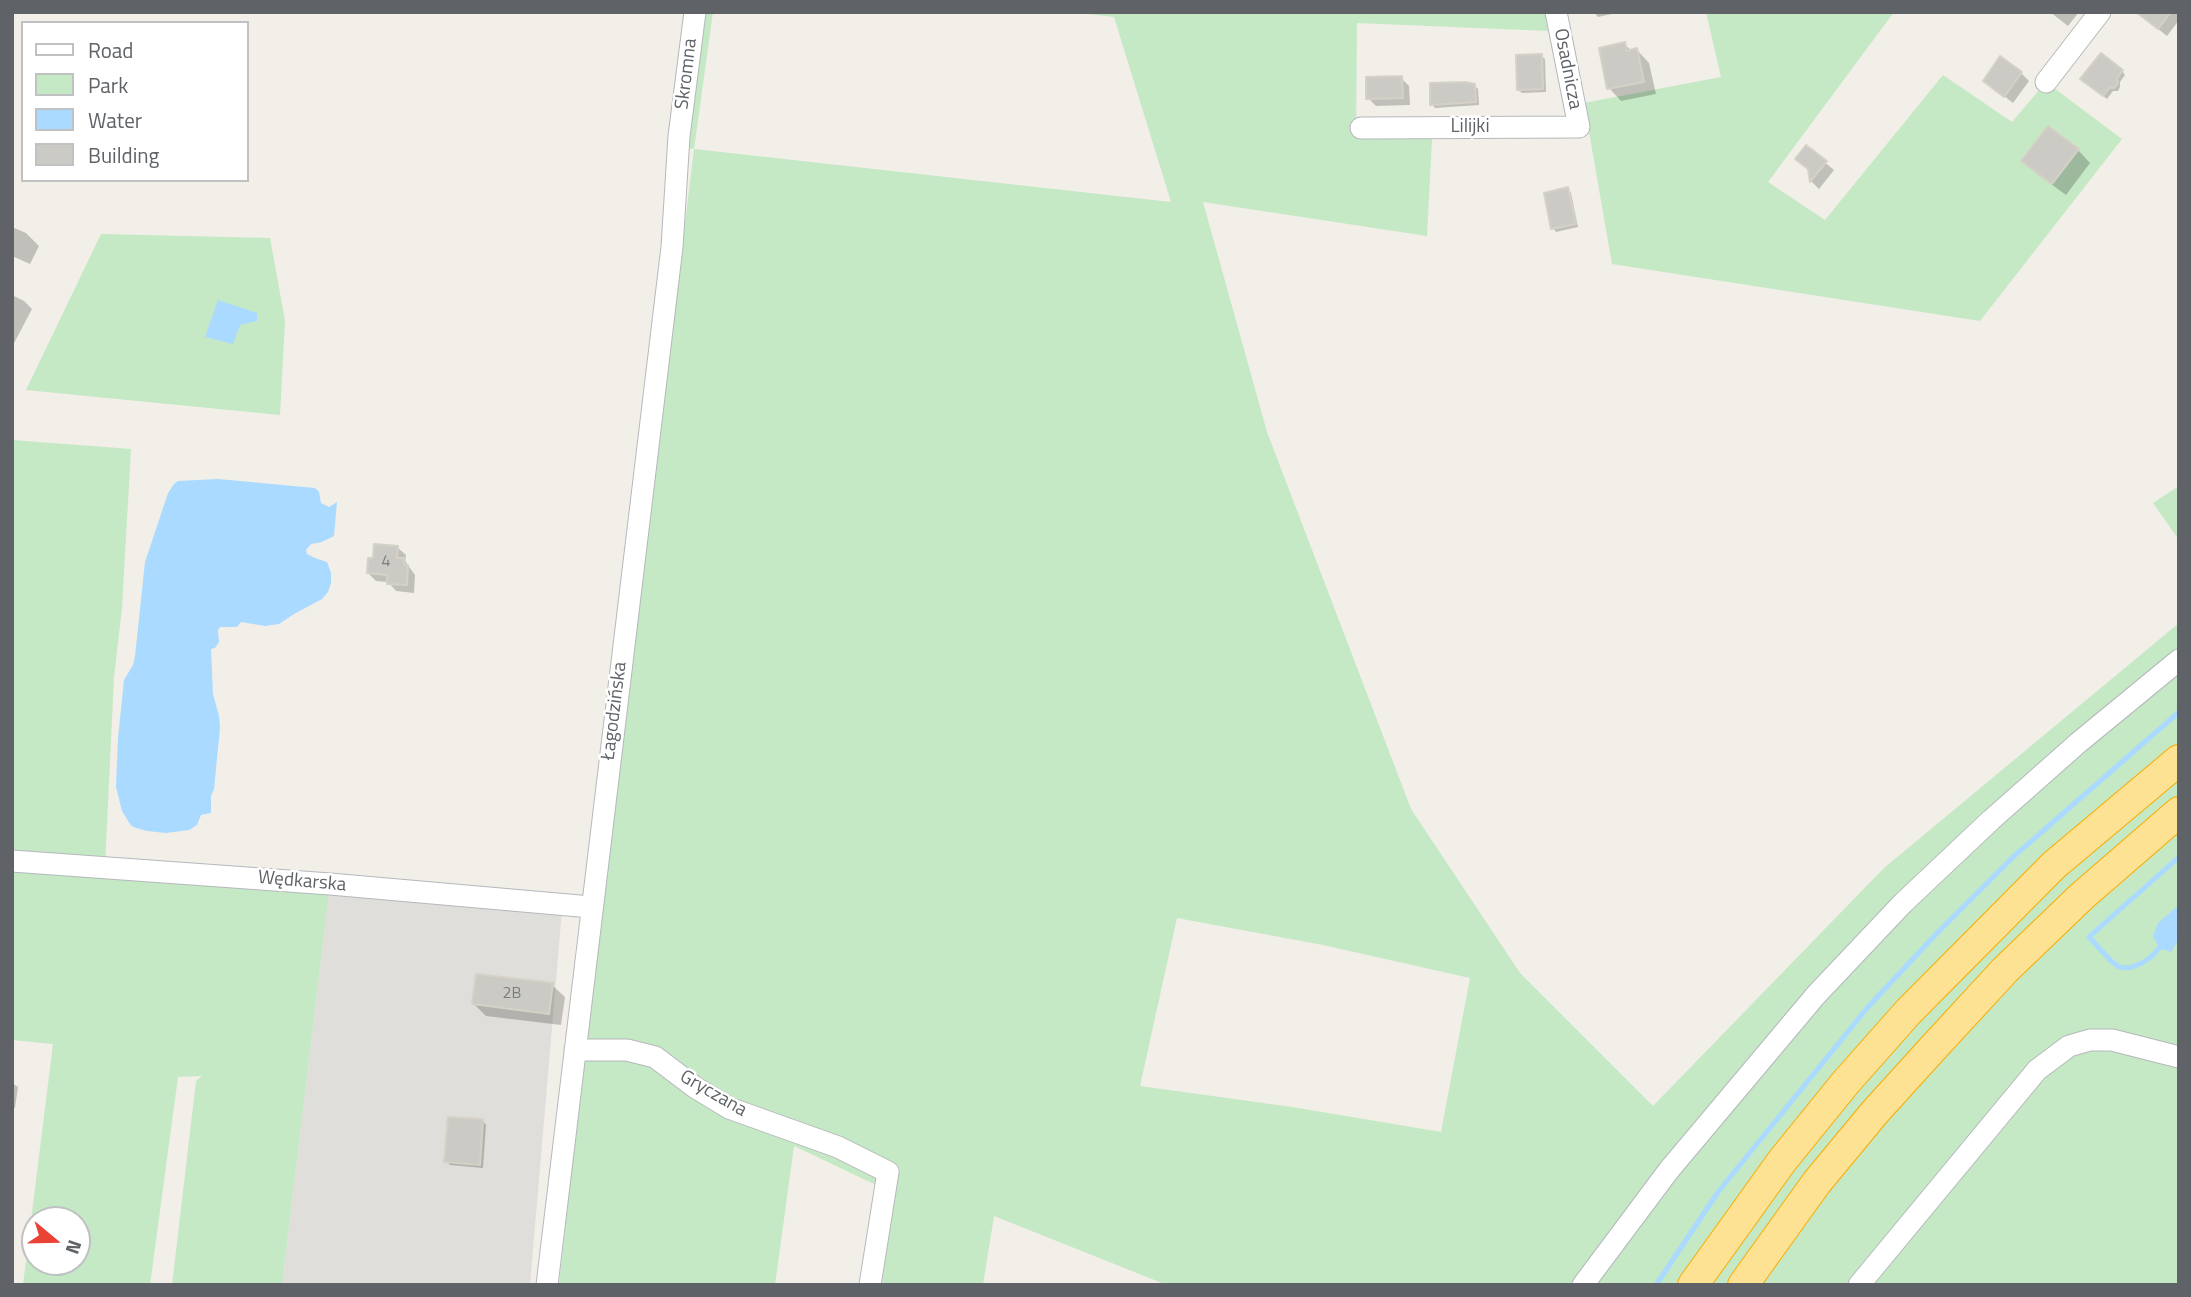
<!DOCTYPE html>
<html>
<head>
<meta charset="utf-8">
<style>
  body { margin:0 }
  #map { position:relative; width:2191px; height:1297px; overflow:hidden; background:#f1efe8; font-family:"Titillium Web",sans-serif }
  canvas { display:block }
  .frame { position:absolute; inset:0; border:14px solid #5f6368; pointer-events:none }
  .legend { position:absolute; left:21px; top:21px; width:228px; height:161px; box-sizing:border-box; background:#fff; border:2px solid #bfc1c3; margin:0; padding:9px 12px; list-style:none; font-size:21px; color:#5f6368 }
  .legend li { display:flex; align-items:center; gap:14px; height:35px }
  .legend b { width:35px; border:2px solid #bfc1c3 }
  .north { position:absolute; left:21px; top:1206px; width:70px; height:70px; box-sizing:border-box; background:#fff; border:2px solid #bfc1c3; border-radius:50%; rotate:109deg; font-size:19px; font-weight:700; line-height:28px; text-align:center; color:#5f6368 }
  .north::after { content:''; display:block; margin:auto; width:24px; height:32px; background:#ea4335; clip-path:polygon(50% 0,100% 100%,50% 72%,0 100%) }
</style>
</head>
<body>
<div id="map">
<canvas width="2191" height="1297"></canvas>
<div class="frame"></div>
<ul class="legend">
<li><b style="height:9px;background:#fff"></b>Road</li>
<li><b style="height:19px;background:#c5e8c5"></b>Park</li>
<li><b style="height:19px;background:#aadaff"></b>Water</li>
<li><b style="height:19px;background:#cccac5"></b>Building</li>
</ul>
<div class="north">N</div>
</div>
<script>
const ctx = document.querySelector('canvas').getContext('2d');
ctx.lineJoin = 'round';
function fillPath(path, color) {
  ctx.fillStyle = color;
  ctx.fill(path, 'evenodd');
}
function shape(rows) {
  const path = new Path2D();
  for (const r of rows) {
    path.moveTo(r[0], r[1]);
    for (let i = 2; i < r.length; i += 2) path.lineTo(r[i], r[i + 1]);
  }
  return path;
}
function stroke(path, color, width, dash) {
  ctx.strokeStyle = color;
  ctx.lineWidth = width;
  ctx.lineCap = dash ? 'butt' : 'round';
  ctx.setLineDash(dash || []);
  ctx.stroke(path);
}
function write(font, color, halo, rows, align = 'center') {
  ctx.font = font + ' "Titillium Web",sans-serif';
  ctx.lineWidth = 5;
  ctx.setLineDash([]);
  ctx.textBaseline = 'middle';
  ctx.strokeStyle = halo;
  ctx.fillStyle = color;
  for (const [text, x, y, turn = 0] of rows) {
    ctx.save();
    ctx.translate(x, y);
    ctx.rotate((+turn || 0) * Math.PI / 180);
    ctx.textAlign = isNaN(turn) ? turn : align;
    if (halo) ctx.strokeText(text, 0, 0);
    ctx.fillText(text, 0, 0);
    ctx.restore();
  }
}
const industrial = shape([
  [329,892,562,910,530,1285,282,1285]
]);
const green = shape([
  [685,12,713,12,694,149,1171,202,1114,17,1071,12,1546,12,1549,31,1357,23,1356,137,1432,139,1427,236,1203,202,1267,432,1411,809,1520,973,1653,1106,1884,868,2179,623,2179,1285,1167,1285,994,1216,983,1285,882,1285,891,1192,794,1146,775,1285,559,1285,586,1039,694,149,669,146],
  [1177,918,1323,945,1470,978,1441,1132,1292,1107,1140,1086],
  [1706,12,1894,12,1768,182,1825,220,1943,75,2012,122,2046,82,2122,139,1980,321,1612,264,1584,103,1721,77],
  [101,234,270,238,285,321,280,415,26,390],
  [12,440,131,449,122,608,114,677,105,867,330,884,282,1285,172,1285,196,1081,202,1076,178,1077,150,1285,23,1285,53,1044,12,1040],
  [35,1220,77,1220,77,1262,35,1262],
  [2179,486,2179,540,2153,503]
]);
const water = shape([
  [218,300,257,313,257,321,240,325,233,344,205,337],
  [218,479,315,488,319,492,321,503,329,507,337,502,334,536,322,542,311,544,306,550,307,554,315,558,327,562,331,573,331,583,328,592,322,599,294,614,279,624,265,626,241,622,237,627,220,627,218,630,219,642,215,648,211,649,213,694,219,716,220,728,214,789,211,796,211,813,201,815,197,825,189,830,166,833,147,831,133,827,130,824,122,811,116,787,118,738,124,680,133,665,135,656,145,562,168,493,174,484,178,481],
  [2179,905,2179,939,2171,952,2159,948,2153,936,2158,923]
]);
const shadow = shape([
  [1594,12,1621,12,1598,17],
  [2050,12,2079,12,2068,26],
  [2141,12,2179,12,2179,20,2167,36,2148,21],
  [1624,44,1632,51,1637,50,1649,63,1656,94,1621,101,1609,88],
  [1541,56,1545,59,1546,92,1522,93,1518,90],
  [2122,71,2125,75,2120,82,2120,87,2118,91,2113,91,2107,99,2086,82],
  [2021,73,2029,81,2013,103,1985,81],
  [1401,78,1409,86,1410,105,1376,106,1368,98],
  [1475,86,1478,89,1479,105,1435,108,1432,104],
  [1806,147,1834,170,1819,189,1812,182],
  [2078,150,2090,163,2066,195,2036,173,2024,161],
  [1568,189,1571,193,1578,227,1556,232,1553,228],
  [12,227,26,233,39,246,30,264,12,256],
  [12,295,24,301,32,309,12,347],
  [397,547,406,555,405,561,415,575,414,593,396,591,388,582,376,581,368,573],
  [552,985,565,997,561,1025,486,1016,474,1004],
  [12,1083,18,1087,15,1108,12,1108],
  [483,1121,486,1125,483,1168,450,1165,446,1161]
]);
const stream = shape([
  [2163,944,2151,957,2142,963,2129,968,2119,967,2111,961,2089,937,2179,857],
  [1656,1285,1718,1192,1867,1008,1938,932,2013,857,2179,712]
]);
const building = shape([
  [2136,12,2171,12,2158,29,2136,12],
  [1625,42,1627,51,1637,48,1644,82,1607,89,1599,48,1625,42],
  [2101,53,2123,70,2117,78,2118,83,2114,88,2109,88,2103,96,2080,79,2101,53],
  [1542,54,1543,89,1517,90,1516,55,1542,54],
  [2000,56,2022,72,2004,97,1983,81,2000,56],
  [1402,76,1403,98,1366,99,1366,77,1402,76],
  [1465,82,1475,84,1476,102,1430,105,1430,83,1465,82],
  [2048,126,2079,149,2052,184,2021,161,2048,126],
  [1806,145,1827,161,1810,182,1808,169,1795,159,1806,145],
  [1568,187,1576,224,1551,229,1544,193,1568,187],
  [374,544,398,546,397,558,405,558,404,565,408,565,407,585,387,584,387,575,367,573,368,558,373,558,374,544],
  [476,974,553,983,549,1014,472,1004,476,974],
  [448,1117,483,1119,480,1165,444,1162,448,1117]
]);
const minor = shape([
  [2046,82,2100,12],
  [1361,128,1579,127,1556,12],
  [12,861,330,884,591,907],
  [575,1050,627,1050,655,1057,696,1088,729,1108,838,1147,888,1172,870,1285],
  [547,1285,672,247,679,136,695,12],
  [1583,1285,1669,1170,1816,995,1903,903,1991,820,2078,743,2179,660],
  [1859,1285,2037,1070,2069,1046,2090,1040,2112,1040,2179,1057]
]);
const highway = shape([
  [1693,1285,1782,1161,1846,1082,1909,1011,2054,865,2179,760],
  [1743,1285,1817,1182,1875,1112,1934,1047,2005,970,2082,896,2179,812]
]);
const numberNames = [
  ["4",386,562],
  ["2B",512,994]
];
const streetNames = [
  ["Osadnicza",1567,69,79],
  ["Skromna",687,74,-83],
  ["Lilijki",1470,127],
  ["Łagodzińska",615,711,-83],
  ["Wędkarska",302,882,5],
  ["Gryczana",713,1094,30]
];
fillPath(industrial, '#e0deda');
fillPath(green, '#c5e8c5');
fillPath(water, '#aadaff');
fillPath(shadow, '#0003');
stroke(stream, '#aadaff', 5);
fillPath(building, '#cccac5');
stroke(building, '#d6d1c6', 2);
stroke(minor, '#b5b8bc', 23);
stroke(highway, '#f9ab00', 32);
stroke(minor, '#fff', 21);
stroke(highway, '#fde293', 30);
write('16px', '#7a7d7f', null, numberNames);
write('19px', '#5f6368', '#fff', streetNames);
</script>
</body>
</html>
